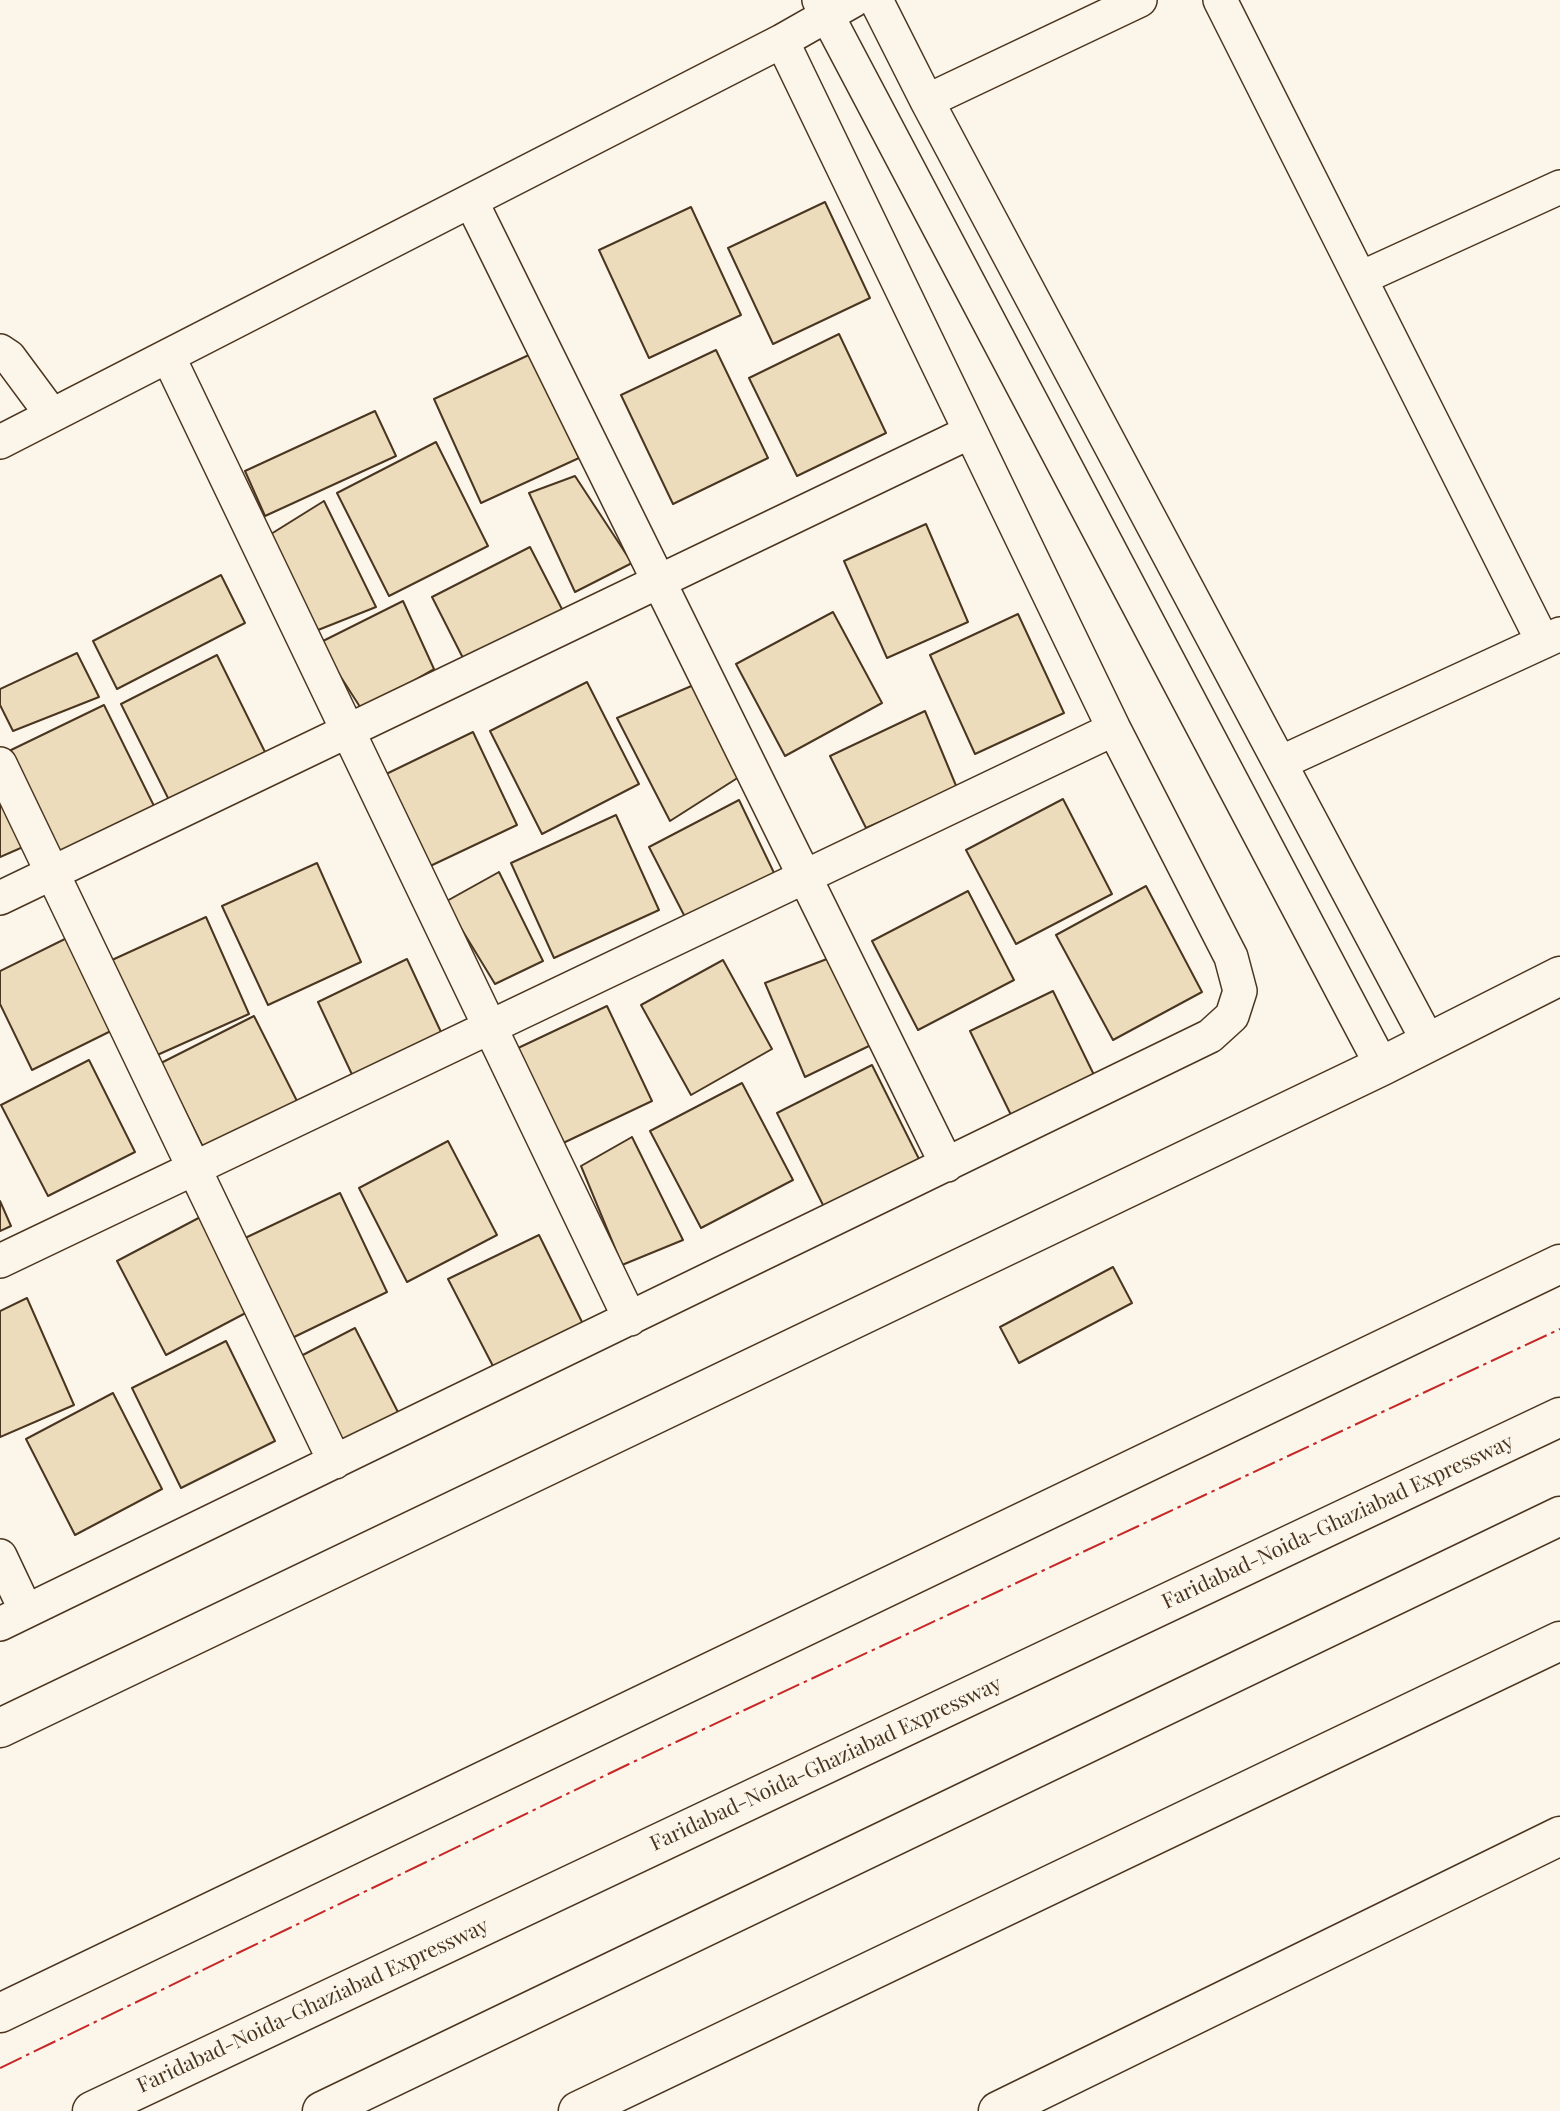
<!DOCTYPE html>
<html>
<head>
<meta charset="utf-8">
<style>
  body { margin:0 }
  canvas { display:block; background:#fbf6e9 }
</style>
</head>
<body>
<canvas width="1560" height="2111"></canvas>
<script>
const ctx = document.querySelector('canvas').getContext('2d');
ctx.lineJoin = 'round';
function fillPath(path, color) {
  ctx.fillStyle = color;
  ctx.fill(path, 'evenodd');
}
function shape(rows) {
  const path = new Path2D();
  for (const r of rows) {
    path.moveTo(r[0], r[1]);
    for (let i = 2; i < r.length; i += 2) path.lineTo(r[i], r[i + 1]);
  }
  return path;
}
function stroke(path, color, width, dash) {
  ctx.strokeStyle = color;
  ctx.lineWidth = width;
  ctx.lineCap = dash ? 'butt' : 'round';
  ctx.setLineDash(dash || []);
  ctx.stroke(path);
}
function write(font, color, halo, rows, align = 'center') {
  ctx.font = font + ' "Playfair Display",serif';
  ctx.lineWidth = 5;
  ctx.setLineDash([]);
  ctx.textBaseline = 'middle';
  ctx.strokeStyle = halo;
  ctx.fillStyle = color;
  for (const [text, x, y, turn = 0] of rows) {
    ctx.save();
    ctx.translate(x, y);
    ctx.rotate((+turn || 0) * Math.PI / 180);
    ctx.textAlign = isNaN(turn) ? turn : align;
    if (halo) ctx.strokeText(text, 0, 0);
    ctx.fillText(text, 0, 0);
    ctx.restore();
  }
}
const building = shape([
  [825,202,870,298,773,344,728,248,825,202],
  [691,207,741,315,649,358,599,250,691,207],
  [839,334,886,433,797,476,749,378,839,334],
  [716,350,768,458,673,504,621,395,716,350],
  [531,354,579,458,481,503,434,399,531,354],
  [375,411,396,456,265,516,245,471,375,411],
  [436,442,488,546,389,596,337,493,436,442],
  [575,476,632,563,575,592,529,493,575,476],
  [324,501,376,607,313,632,271,534,324,501],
  [926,524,968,622,887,658,844,561,926,524],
  [530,547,564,613,464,660,432,597,530,547],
  [221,575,245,623,117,689,93,641,221,575],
  [403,601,434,669,362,710,319,643,403,601],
  [833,612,882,703,785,756,736,664,833,612],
  [1018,614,1064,713,975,754,930,655,1018,614],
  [77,653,99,697,13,731,0,705,0,689,77,653],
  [217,655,266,754,170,802,121,704,217,655],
  [587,682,639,784,542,834,490,731,587,682],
  [696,684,739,777,670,821,617,718,696,684],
  [104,705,155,808,60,855,9,751,104,705],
  [925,711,957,788,866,828,830,756,925,711],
  [473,732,517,825,426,868,382,776,473,732],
  [0,796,23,847,0,857,0,796],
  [1063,799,1112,894,1016,944,966,850,1063,799],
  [739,800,776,877,686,919,649,847,739,800],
  [616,815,659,910,554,958,511,863,616,815],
  [317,863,361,962,268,1005,222,906,317,863],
  [499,872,543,961,495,984,445,902,499,872],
  [1146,886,1202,992,1113,1040,1056,935,1146,886],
  [968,891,1014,980,918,1030,872,941,968,891],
  [206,917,249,1014,155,1056,112,960,206,917],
  [75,934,121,1026,32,1070,0,1004,0,971,75,934],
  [832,957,871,1045,805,1077,765,983,832,957],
  [407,959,441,1032,356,1083,318,1002,407,959],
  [723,960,772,1049,691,1095,641,1005,723,960],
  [1053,991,1095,1077,1012,1117,970,1031,1053,991],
  [607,1006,652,1101,561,1144,516,1049,607,1006],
  [254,1016,300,1107,207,1155,161,1063,254,1016],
  [89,1060,135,1152,48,1196,1,1105,89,1060],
  [872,1065,919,1159,824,1207,777,1113,872,1065],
  [742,1083,793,1180,701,1228,650,1131,742,1083],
  [632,1137,683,1240,622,1265,581,1166,632,1137],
  [448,1141,497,1235,407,1282,359,1188,448,1141],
  [340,1193,387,1292,290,1339,243,1239,340,1193],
  [0,1201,11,1226,0,1231,0,1201],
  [208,1213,257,1307,166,1355,117,1261,208,1213],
  [539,1235,583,1324,494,1368,448,1279,539,1235],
  [1113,1267,1132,1303,1019,1363,1000,1327,1113,1267],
  [27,1298,74,1405,0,1437,0,1311,27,1298],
  [355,1328,401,1418,343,1443,297,1358,355,1328],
  [226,1341,275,1441,181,1488,132,1388,226,1341],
  [113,1393,162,1489,75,1535,26,1439,113,1393]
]);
const street = shape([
  [819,0,1382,1066],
  [876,0,927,101,1428,1041],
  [1220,0,1543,642],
  [927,101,1140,0],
  [471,201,947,1165],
  [1361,278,1560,187],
  [0,351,9,357,52,415],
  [168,356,630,1319],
  [0,442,782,41,854,0],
  [1280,763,1560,634],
  [0,764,335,1462],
  [0,898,970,432],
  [0,1261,1114,729],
  [0,1556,26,1611],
  [0,1624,1210,1036,1232,1016,1240,991,1231,957,1114,729,782,41]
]);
const secondary = shape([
  [0,1728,1382,1066,1560,976],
  [0,2013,1560,1264],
  [578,2111,1560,1641],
  [998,2111,1560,1836]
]);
const primary = shape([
  [92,2111,1560,1417],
  [322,2111,1560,1516]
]);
const power = shape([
  [0,2068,629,1764,1560,1329]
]);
const streetNames = [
  ["Faridabad-Noida-Ghaziabad Expressway",1338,1522,-25],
  ["Faridabad-Noida-Ghaziabad Expressway",826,1764,-25],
  ["Faridabad-Noida-Ghaziabad Expressway",313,2006,-25]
];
fillPath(building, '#ecdcbc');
stroke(building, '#4a3520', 2);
stroke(street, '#4a3520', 36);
stroke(secondary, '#4a3520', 41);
stroke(primary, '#4a3520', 41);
stroke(street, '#fbf6e9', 33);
stroke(secondary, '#fbf6e9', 38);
stroke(primary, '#fbf6e9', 38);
stroke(power, '#c62828', 2, [24, 5, 3.5, 5]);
write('21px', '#4a3520', '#fbf6e9', streetNames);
</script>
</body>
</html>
